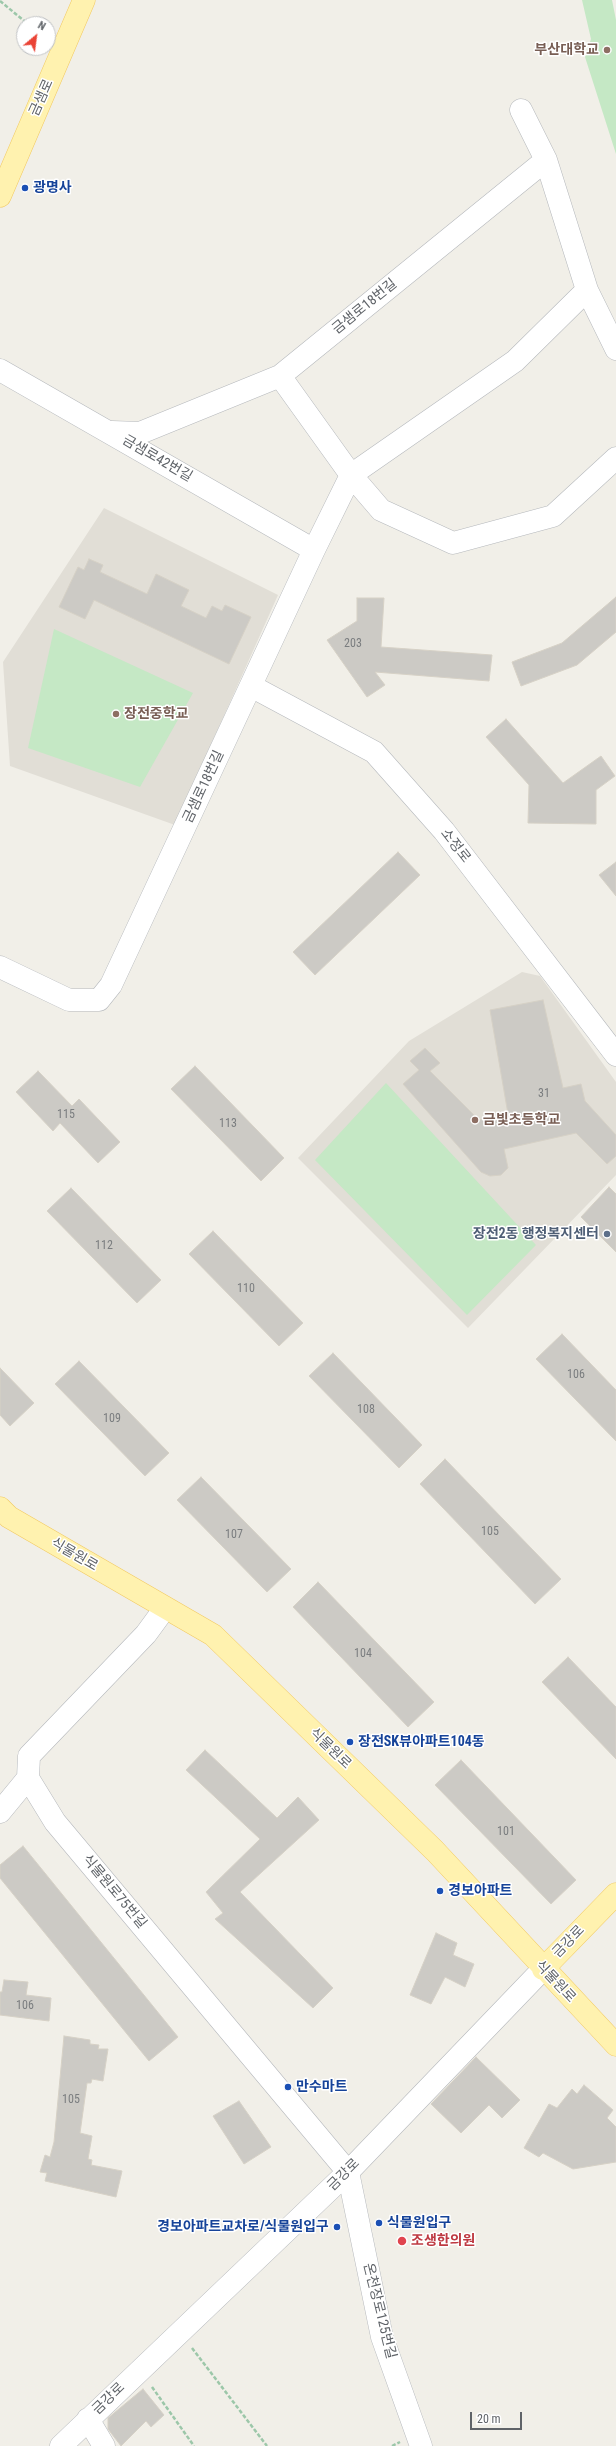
<!DOCTYPE html>
<html>
<head>
<meta charset="utf-8">
<style>
  body { margin:0 }
  #map { position:relative; width:616px; height:2446px; overflow:hidden; background:#f1efe8; font-family:"Roboto Condensed",sans-serif }
  canvas { display:block }
  .north { position:absolute; left:16px; top:16px; width:40px; height:40px; box-sizing:border-box; background:#fff; border:1px solid #bfc1c3; border-radius:50%; rotate:29deg; font-size:11px; font-weight:700; line-height:16px; text-align:center; color:#5f6368 }
  .north::after { content:''; display:block; margin:auto; width:14px; height:18px; background:#ea4335; clip-path:polygon(50% 0,100% 100%,50% 72%,0 100%) }
  .scale { position:absolute; left:470px; top:2412px; width:52px; height:18px; box-sizing:border-box; border:2px solid #5f6368; border-top:0; padding-left:5px; font-size:12px; line-height:14px; white-space:nowrap; color:#5f6368; -webkit-text-stroke:3px #fff; paint-order:stroke }
</style>
</head>
<body>
<div id="map">
<canvas width="616" height="2446"></canvas>
<div class="north">N</div>
<div class="scale">20 m</div>
</div>
<script>
const ctx = document.querySelector('canvas').getContext('2d');
ctx.lineJoin = 'round';
function fillPath(path, color) {
  ctx.fillStyle = color;
  ctx.fill(path, 'evenodd');
}
function shape(rows) {
  const path = new Path2D();
  for (const r of rows) {
    path.moveTo(r[0], r[1]);
    for (let i = 2; i < r.length; i += 2) path.lineTo(r[i], r[i + 1]);
  }
  return path;
}
function stroke(path, color, width, dash) {
  ctx.strokeStyle = color;
  ctx.lineWidth = width;
  ctx.lineCap = dash ? 'butt' : 'round';
  ctx.setLineDash(dash || []);
  ctx.stroke(path);
}
function write(font, color, halo, rows, align = 'center') {
  ctx.font = font + ' "Roboto Condensed","Noto Sans KR",sans-serif';
  ctx.lineWidth = 3;
  ctx.setLineDash([]);
  ctx.textBaseline = 'middle';
  ctx.strokeStyle = halo;
  ctx.fillStyle = color;
  for (const [text, x, y, turn = 0] of rows) {
    ctx.save();
    ctx.translate(x, y);
    ctx.rotate((+turn || 0) * Math.PI / 180);
    ctx.textAlign = isNaN(turn) ? turn : align;
    if (halo) ctx.strokeText(text, 0, 0);
    ctx.fillText(text, 0, 0);
    ctx.restore();
  }
}
const education = shape([
  [104,508,278,595,175,825,10,766,3,662],
  [522,972,540,976,616,1082,616,1175,468,1328,298,1158,409,1041]
]);
const green = shape([
  [582,0,612,0,616,20,616,154,585,57,591,39],
  [54,629,193,693,140,787,28,748],
  [386,1083,536,1245,467,1315,315,1160]
]);
const building = shape([
  [89,559,103,565,100,572,147,594,156,574,189,590,181,606,206,618,212,606,222,611,225,605,251,617,229,664,94,600,85,619,59,607,78,567,84,570,89,559],
  [616,597,616,632,577,665,521,686,512,662,562,643,616,597],
  [357,598,384,598,381,647,492,655,489,681,375,672,385,685,367,697,327,640,357,621,357,598],
  [506,719,563,783,601,756,615,776,596,790,596,824,528,823,529,785,486,737,506,719],
  [398,852,420,875,315,975,293,952,398,852],
  [616,862,616,896,599,875,616,862],
  [543,1000,563,1088,581,1084,585,1101,616,1135,616,1156,607,1164,576,1133,504,1149,508,1168,501,1175,490,1176,481,1172,403,1084,419,1070,410,1061,425,1048,440,1063,430,1071,479,1120,508,1114,490,1010,543,1000],
  [195,1066,284,1158,261,1181,171,1089,195,1066],
  [38,1071,72,1106,79,1099,120,1142,98,1163,60,1123,53,1131,16,1092,38,1071],
  [609,1187,616,1194,616,1252,581,1217,609,1187],
  [71,1188,161,1280,137,1303,47,1211,71,1188],
  [213,1231,303,1323,279,1346,189,1254,213,1231],
  [562,1334,616,1390,616,1441,536,1359,562,1334],
  [333,1353,422,1445,399,1468,309,1376,333,1353],
  [79,1361,169,1453,145,1476,55,1384,79,1361],
  [0,1368,34,1403,10,1426,0,1415,0,1368],
  [445,1459,561,1579,535,1604,420,1484,445,1459],
  [201,1477,291,1569,267,1592,177,1500,201,1477],
  [318,1582,434,1702,408,1727,293,1607,318,1582],
  [568,1657,616,1707,616,1759,542,1682,568,1657],
  [205,1750,277,1818,298,1797,319,1820,240,1892,333,1988,313,2008,215,1919,223,1913,206,1892,260,1839,186,1770,205,1750],
  [461,1760,576,1880,551,1904,435,1785,461,1760],
  [23,1846,178,2037,149,2061,0,1878,0,1865,23,1846],
  [436,1933,457,1943,453,1955,474,1964,465,1987,445,1977,431,2004,410,1995,436,1933],
  [4,1980,28,1982,26,1995,51,1998,49,2021,0,2015,0,1992,2,1992,4,1980],
  [64,2036,90,2040,90,2044,99,2045,98,2049,108,2049,103,2081,92,2079,91,2083,87,2083,80,2133,92,2136,88,2159,92,2160,91,2165,122,2171,116,2197,45,2181,47,2173,40,2172,45,2155,50,2157,54,2142,64,2036],
  [476,2057,520,2100,502,2118,489,2105,461,2133,431,2104,476,2057],
  [584,2085,613,2110,607,2118,616,2127,616,2162,573,2169,543,2153,539,2157,524,2148,549,2104,557,2108,572,2089,577,2094,584,2085],
  [239,2101,271,2147,244,2164,213,2116,239,2101],
  [143,2389,164,2415,151,2427,146,2421,121,2446,108,2429,108,2418,143,2389]
]);
const path = shape([
  [0,1,28,24],
  [192,2348,267,2446],
  [152,2387,194,2446],
  [392,2446,400,2442]
]);
const minor = shape([
  [546,160,280,376,351,475,381,510,453,543,553,516,616,458],
  [587,290,616,349],
  [0,370,314,550],
  [112,432,140,433,280,376],
  [251,686,374,752,444,831,616,1055],
  [0,967,69,1000,99,1000,111,985,314,550,351,475,515,361,587,290,546,160,521,110],
  [165,1608,146,1634,29,1756,28,1778,55,1822,348,2172,382,2337,421,2446],
  [0,1812,28,1778],
  [88,2419,104,2446],
  [61,2446,348,2172,543,1969]
]);
const major = shape([
  [0,196,84,0],
  [0,1508,9,1517,213,1635,435,1851,616,2045],
  [543,1969,616,1894]
]);
const markers = [
  [607,50,4,"#8d6e63"],
  [25,188,4,"#1a4fb4"],
  [116,714,4,"#8d6e63"],
  [475,1120,4,"#8d6e63"],
  [607,1234,4,"#5c6f8a"],
  [350,1742,4,"#1a4fb4"],
  [440,1891,4,"#1a4fb4"],
  [288,2087,4,"#1a4fb4"],
  [379,2223,4,"#1a4fb4"],
  [337,2227,4,"#1a4fb4"],
  [402,2241,5,"#e0444e"]
];
const numberNames = [
  ["203",353,644],
  ["31",544,1094],
  ["115",66,1115],
  ["113",228,1124],
  ["112",104,1246],
  ["110",246,1289],
  ["106",576,1375],
  ["108",366,1410],
  ["109",112,1419],
  ["105",490,1532],
  ["107",234,1535],
  ["104",363,1654],
  ["101",506,1832],
  ["106",25,2006],
  ["105",71,2100]
];
const educationNames = [
  ["부산대학교",599,50,"right"],
  ["장전중학교",124,714],
  ["금빛초등학교",483,1120]
];
const streetNames = [
  ["금샘로",42,98,-66],
  ["금샘로18번길",365,307,-39],
  ["금샘로42번길",157,459,30],
  ["금샘로18번길",204,787,-65],
  ["소정로",455,846,52],
  ["식물원로",74,1555,30],
  ["식물원로",330,1749,44],
  ["식물원로75번길",114,1892,50],
  ["금강로",569,1942,-46],
  ["식물원로",555,1982,47],
  ["금강로",344,2175,-45],
  ["온천장로125번길",379,2311,76],
  ["금강로",109,2399,-44]
];
const transitNames = [
  ["광명사",33,188],
  ["장전SK뷰아파트104동",358,1742],
  ["경보아파트",448,1891],
  ["만수마트",296,2087],
  ["식물원입구",387,2223],
  ["경보아파트교차로/식물원입구",329,2227,"right"]
];
const serviceNames = [
  ["장전2동 행정복지센터",599,1234]
];
const healthNames = [
  ["조생한의원",411,2241]
];
fillPath(education, '#e1ded6');
fillPath(green, '#c5e8c5');
fillPath(building, '#cccac5');
stroke(building, '#d6d1c6', 1);
stroke(minor, '#b5b8bc', 23);
stroke(major, '#f2c960', 23);
stroke(path, '#9cc7a9', 2.5, [4, 2]);
stroke(minor, '#fff', 22);
stroke(major, '#fff2af', 22);
for (const [x, y, r, color] of markers) {
  const dot = new Path2D();
  dot.arc(x, y, r, 0, 2 * Math.PI);
  ctx.fillStyle = color;
  ctx.fill(dot);
  stroke(dot, '#fff', 1.5);
}
write('12px', '#7a7d7f', null, numberNames);
write('bold 14px', '#785e54', '#fff', educationNames, 'left');
write('14px', '#5f6368', '#fff', streetNames);
write('bold 14px', '#164399', '#fff', transitNames, 'left');
write('bold 14px', '#4e5e75', '#fff', serviceNames, 'right');
write('bold 14px', '#be3a42', '#fff', healthNames, 'left');
</script>
</body>
</html>
